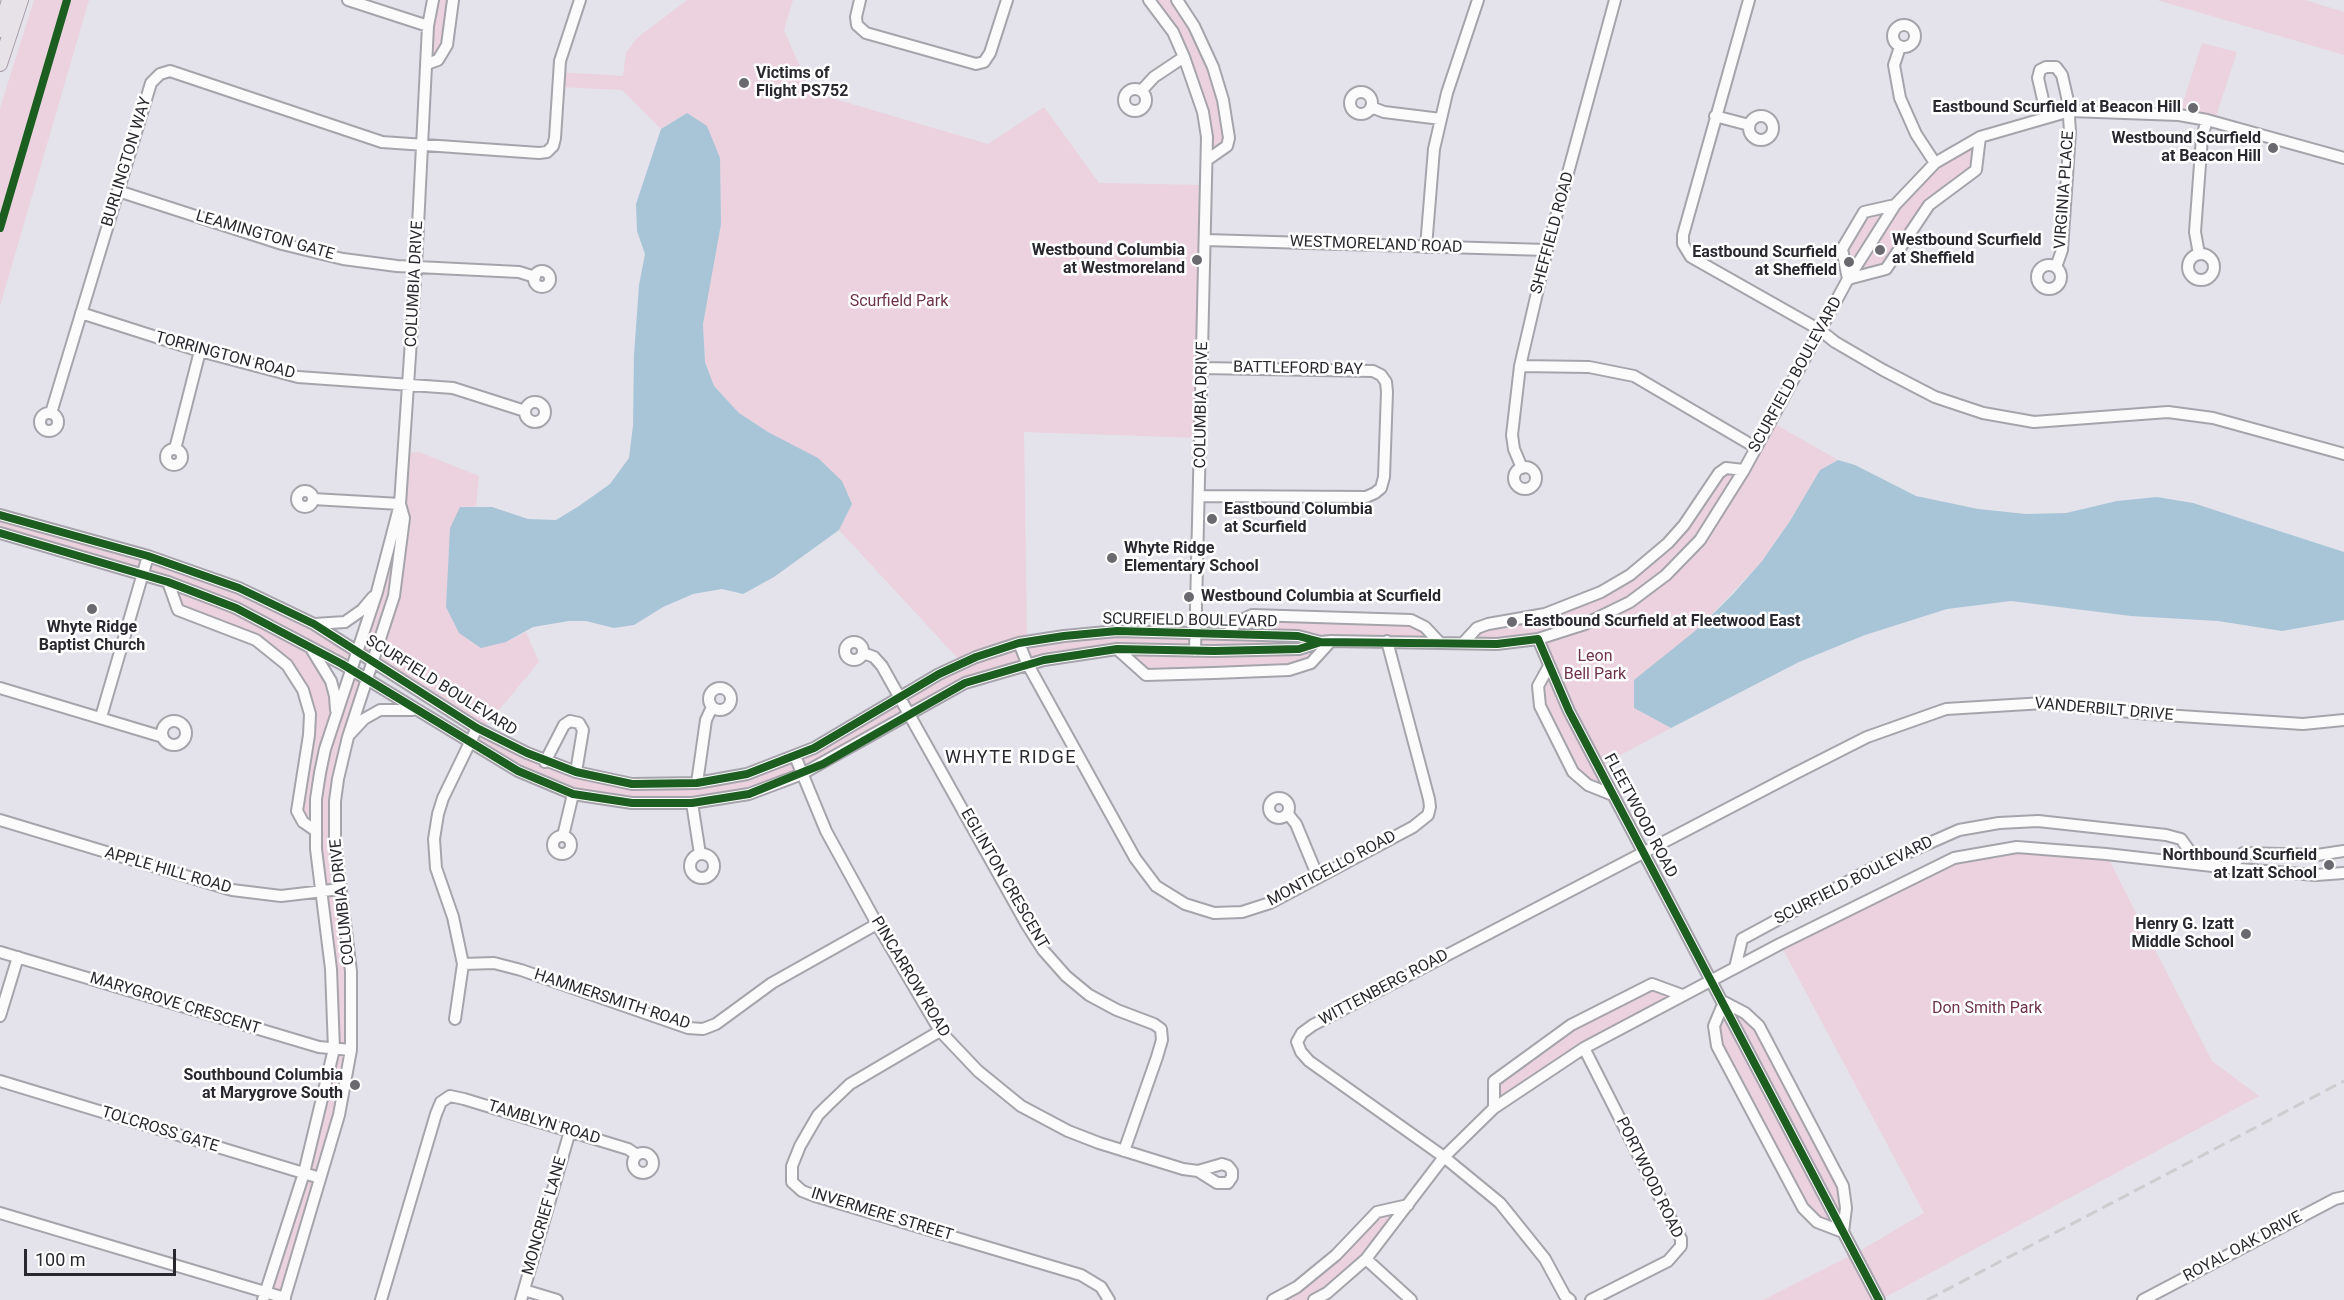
<!DOCTYPE html>
<html>
<head>
<meta charset="utf-8">
<style>
  body { margin:0 }
  #map { position:relative; width:2344px; height:1300px; overflow:hidden; background:#e4e2eb; font-family:Roboto,sans-serif }
  canvas { display:block }
  .scale { position:absolute; left:24px; top:1249px; width:152px; height:27px; box-sizing:border-box; border:3px solid #29282e; border-top:0; padding-left:8px; font-size:18px; line-height:21px; white-space:nowrap; color:#29282e; -webkit-text-stroke:4px #fff; paint-order:stroke }
</style>
</head>
<body>
<div id="map">
<canvas width="2344" height="1300"></canvas>
<div class="scale">100 m</div>
</div>
<script>
const ctx = document.querySelector('canvas').getContext('2d');
ctx.lineJoin = 'round';
function fillPath(path, color) {
  ctx.fillStyle = color;
  ctx.fill(path, 'evenodd');
}
function shape(rows) {
  const path = new Path2D();
  for (const r of rows) {
    if (r.length === 3) {
      path.moveTo(r[0] + r[2], r[1]);
      path.arc(r[0], r[1], r[2], 0, 2 * Math.PI);
      continue;
    }
    path.moveTo(r[0], r[1]);
    for (let i = 2; i < r.length; i += 2) path.lineTo(r[i], r[i + 1]);
  }
  return path;
}
function stroke(path, color, width, dash) {
  ctx.strokeStyle = color;
  ctx.lineWidth = width;
  ctx.lineCap = dash ? 'butt' : 'round';
  ctx.setLineDash(dash || []);
  ctx.stroke(path);
}
function write(font, color, halo, rows, align = 'center') {
  ctx.font = font + ' Roboto,sans-serif';
  ctx.lineWidth = 5;
  ctx.setLineDash([]);
  ctx.textBaseline = 'middle';
  ctx.strokeStyle = halo;
  ctx.fillStyle = color;
  for (const [text, x, y, turn = 0] of rows) {
    ctx.save();
    ctx.translate(x, y);
    ctx.rotate((+turn || 0) * Math.PI / 180);
    ctx.textAlign = isNaN(turn) ? turn : align;
    if (halo) ctx.strokeText(text, 0, 0);
    ctx.fillText(text, 0, 0);
    ctx.restore();
  }
}
const green = shape([
  [34,0,89,0,0,306,0,108],
  [433,0,453,0,447,45,427,64],
  [687,0,793,0,784,30,811,92,988,144,1044,107,1099,183,1207,185,1201,438,1024,432,1027,640,1064,636,1228,634,1252,615,1411,620,1439,642,1331,641,1311,663,1289,670,1146,675,1117,649,965,683,823,764,749,794,692,803,573,794,468,743,482,730,357,651,351,670,365,679,335,801,351,971,351,1050,284,1300,263,1300,334,1049,316,831,297,811,309,735,303,690,256,640,178,610,167,582,0,533,0,514,239,588,357,650,395,517,404,453,419,452,479,476,476,506,460,507,506,642,526,632,539,662,483,729,545,762,632,784,697,783,814,748,962,663,839,530,852,504,768,432,739,413,714,386,705,362,703,324,710,278,687,113,661,129,622,90,558,87,559,72,623,76,626,53,637,38],
  [310,647,351,670,336,714,335,696],
  [1149,0,1177,0,1213,67,1229,138,1207,160,1194,80],
  [2157,0,2305,0,2344,12,2344,55],
  [2202,43,2237,52,2214,122,2179,115],
  [1980,137,1976,170,1929,205,1886,269,1848,279,1842,249,1864,212,1895,205,1935,163],
  [1768,420,1838,460,1820,470,1790,521,1762,561,1700,627,1669,653,1634,708,1671,728,1600,766,1613,795,1573,772,1540,706,1538,686,1549,666,1538,639,1464,642,1477,628,1518,620,1601,592,1649,560,1719,473,1744,470],
  [2017,847,2106,854,2212,1061,2259,1096,1880,1300,1763,1300,1856,1253,1924,1213,1780,944,1954,858],
  [1652,984,1682,995,1494,1108,1494,1081,1571,1025],
  [1724,1002,1759,1026,1843,1186,1843,1232,1803,1208,1717,1046,1714,1026],
  [1408,1205,1366,1259,1314,1300,1273,1300,1297,1287,1377,1212]
]);
const water = shape([
  [687,113,707,126,720,158,721,224,703,324,705,362,714,386,739,413,768,432,818,458,842,481,852,504,839,530,774,577,743,594,722,589,693,594,663,607,634,625,614,628,586,621,569,621,533,627,506,642,481,648,459,633,446,607,450,528,460,507,492,507,528,519,556,520,579,506,610,484,629,458,633,426,634,355,639,285,645,254,637,231,636,204,661,129],
  [1838,460,1855,465,1916,496,1978,509,2026,514,2066,513,2117,501,2157,497,2193,503,2239,518,2344,552,2344,620,2282,631,2218,621,2131,616,2011,601,1947,609,1865,635,1799,662,1671,728,1634,708,1634,680,1700,627,1733,594,1762,561,1790,521,1820,470]
]);
const minor = shape([
  [348,0,428,26],
  [860,0,856,17,857,25,866,33,976,64,984,62,990,53,1007,0],
  [1149,0,1173,32,1184,57,1203,112,1207,137,1195,651],
  [1177,0,1194,26,1213,67,1223,100,1229,138,1227,146,1207,160],
  [1749,0,1683,235,1683,244,1691,257,1820,330,1835,342,1883,370,1935,397,1983,413,2034,422,2168,412,2213,418,2344,454],
  [1904,36,11],
  [1900,47,1894,65,1900,98,1916,134,1935,163],
  [427,64,438,60,447,45,453,0],
  [1135,100,11],
  [1142,90,1154,77,1184,57],
  [1361,103,11],
  [1371,107,1384,112,1441,119],
  [1715,116,1749,125],
  [1761,128,12],
  [2047,117,2038,78,2040,70,2046,67,2056,67,2062,75,2068,101,2070,132,2062,250,2056,267],
  [118,191,282,244,343,259,397,266,519,272,535,277],
  [1895,205,1864,212,1842,249,1848,279,1886,269,1929,205,1976,170,1980,137],
  [1205,240,1547,250],
  [1426,247,1434,149,1447,93,1478,0],
  [2199,254,2195,232,2202,137,2207,120],
  [2201,267,13],
  [2049,277,12],
  [542,279,8],
  [81,313,200,351,298,377,453,388,525,411],
  [1520,366,1589,367,1634,376,1755,447],
  [535,412,10],
  [49,422,9],
  [51,413,151,83,160,74,170,71,382,142,539,153,547,152,553,146,555,138,560,61,580,0],
  [175,449,200,351],
  [174,457,8],
  [1525,478,11],
  [1522,468,1514,449,1512,435,1520,366,1547,250,1615,0],
  [305,499,8],
  [1200,496,1366,497,1375,493,1381,488,1384,477,1387,392,1386,382,1381,375,1373,371,1202,368],
  [313,499,400,504],
  [0,515,148,556,239,588,314,624,477,728,527,753,576,772,632,784,697,783,747,774,814,748,939,674,976,657,1019,643,1064,636,1117,631,1298,636,1321,642],
  [0,533,168,582,236,608,342,664,518,771,573,794,632,803,692,803,749,794,802,774,965,683,1044,660,1117,649,1214,651,1299,649,1321,642,1331,641,1497,644,1538,639,1585,624,1630,602,1666,575,1700,540,1744,470,1848,279,1895,205,1935,163,1980,137,2070,111,2179,115,2207,120,2344,158],
  [168,582,178,610,256,640,287,665,303,690,310,714,309,735,297,811,303,822,316,831],
  [315,624,345,622,362,610,373,597],
  [1228,634,1237,622,1252,615,1411,620,1425,627,1439,642],
  [1538,639,1569,711,1879,1300],
  [854,651,9],
  [1464,642,1477,628,1488,624,1545,614,1601,592,1630,575,1668,543,1684,525,1719,473,1726,468,1744,470],
  [1019,643,1027,663,1135,858,1156,886,1185,904,1214,913,1242,912,1270,903,1413,827,1428,815,1430,807,1429,799,1387,641],
  [1117,649,1146,675,1214,673,1289,670,1311,663,1331,641],
  [312,650,331,681,335,696,336,710],
  [863,653,874,657,882,666,1027,925,1043,950,1066,976,1089,995,1117,1010,1154,1024,1161,1029,1162,1040,1157,1057,1124,1151],
  [1549,666,1538,686,1540,706,1573,772,1588,785,1613,795],
  [0,688,163,737],
  [720,699,11],
  [101,717,148,556],
  [174,733,12],
  [350,734,364,719,380,710,413,710],
  [795,756,826,831,877,924,940,1031,978,1071,1021,1106,1068,1131,1099,1143,1183,1169,1198,1171],
  [545,762,564,725,570,721,579,723,583,730,576,772],
  [697,783,706,720,712,707],
  [1279,808,10],
  [692,803,700,854],
  [1288,814,1296,824,1318,877],
  [0,820,232,890,281,896,340,889],
  [562,845,9],
  [563,836,573,794],
  [702,866,12],
  [2231,868,2243,853,2317,855,2344,851],
  [0,952,319,1047,351,1050],
  [463,964,494,963,521,970,688,1028,703,1029,716,1024,772,983,877,924],
  [1735,968,1742,939,1875,867,1959,830,1999,823,2038,821,2166,835,2181,839,2199,864],
  [1724,1002,1745,1013,1759,1026,1843,1186,1846,1208,1843,1232,1817,1222,1803,1208,1717,1046,1714,1026,1724,1002],
  [0,1016,18,957],
  [455,1019,463,964,453,917,436,868,434,839,438,814,443,798,477,728],
  [940,1031,850,1084,828,1105,818,1115,800,1146,792,1166,792,1182,802,1191,815,1196,1081,1275,1101,1287,1109,1300],
  [1584,1048,1681,1239,1681,1246,1668,1261,1591,1300],
  [0,1081,320,1178],
  [1494,1108,1494,1081,1571,1025,1652,984,1682,995],
  [643,1163,10],
  [1222,1164,1228,1166,1232,1171,1232,1177,1228,1183,1217,1183,1198,1171,1222,1164],
  [0,1213,285,1298],
  [1366,1259,1411,1300],
  [524,1290,557,1300],
  [263,1300,304,1173,334,1049,331,969,316,849,316,799,320,773,325,749,377,592,400,504],
  [284,1300,339,1115,351,1050,351,971,335,842,335,801,338,779,348,737,394,596,404,518,400,504,416,266,428,26,433,0],
  [381,1300,436,1114,441,1102,450,1096,464,1099,628,1149,637,1155],
  [521,1300,570,1131],
  [1273,1300,1297,1287,1336,1255,1377,1212,1408,1205],
  [1314,1300,1327,1293,1366,1259,1444,1157,1494,1108,1584,1048,1780,944,1954,858,2017,847,2106,854,2239,869,2316,875,2344,873],
  [1570,1300,1565,1296,1545,1259,1500,1203,1444,1157,1309,1061,1301,1052,1297,1042,1302,1033,1313,1025,1796,773,1867,737,1946,709,2044,703,2149,714,2303,724,2344,720],
  [2143,1300,2335,1199,2344,1197]
]);
const major = shape([
  [0,30,9,0],
  [0,64,21,0]
]);
const rail = shape([
  [1927,1300,2344,1081]
]);
const cycleway = shape([
  [0,228,67,0],
  [0,515,148,556,239,588,314,624,477,728,527,753,576,772,632,784,697,783,747,774,814,748,939,674,976,657,1019,643,1064,636,1117,631,1298,636,1321,642],
  [0,533,168,582,236,608,342,664,518,771,573,794,632,803,692,803,749,794,823,764,965,683,1044,660,1117,649,1214,651,1299,649,1321,642,1497,644,1538,639,1569,711,1879,1300]
]);
const markers = [
  [744,83,6,"#6a6970"],
  [2193,108,6,"#6a6970"],
  [2273,148,6,"#6a6970"],
  [1880,250,6,"#6a6970"],
  [1197,260,6,"#6a6970"],
  [1849,262,6,"#6a6970"],
  [1212,519,6,"#6a6970"],
  [1112,558,6,"#6a6970"],
  [1189,597,6,"#6a6970"],
  [92,609,6,"#6a6970"],
  [1512,622,6,"#6a6970"],
  [2329,865,6,"#6a6970"],
  [2246,934,6,"#6a6970"],
  [355,1085,6,"#6a6970"]
];
const poiNames = [
  ["Victims of",756,74,"left"],
  ["Flight PS752",756,92,"left"],
  ["Eastbound Scurfield at Beacon Hill",2181,108],
  ["Westbound Scurfield",2261,139],
  ["at Beacon Hill",2261,157],
  ["Westbound Scurfield",1892,241,"left"],
  ["at Sheffield",1892,259,"left"],
  ["Westbound Columbia",1185,251],
  ["at Westmoreland",1185,269],
  ["Eastbound Scurfield",1837,253],
  ["at Sheffield",1837,271],
  ["Eastbound Columbia",1224,510,"left"],
  ["at Scurfield",1224,528,"left"],
  ["Whyte Ridge",1124,549,"left"],
  ["Elementary School",1124,567,"left"],
  ["Westbound Columbia at Scurfield",1201,597,"left"],
  ["Eastbound Scurfield at Fleetwood East",1524,622,"left"],
  ["Whyte Ridge",92,628,"center"],
  ["Baptist Church",92,646,"center"],
  ["Northbound Scurfield",2317,856],
  ["at Izatt School",2317,874],
  ["Henry G. Izatt",2234,925],
  ["Middle School",2234,943],
  ["Southbound Columbia",343,1076],
  ["at Marygrove South",343,1094]
];
const streetNames = [
  ["BURLINGTON WAY",127,162,-73],
  ["VIRGINIA PLACE",2065,190,-86],
  ["SHEFFIELD ROAD",1553,233,-75],
  ["LEAMINGTON GATE",265,236,16],
  ["WESTMORELAND ROAD",1376,245,2],
  ["COLUMBIA DRIVE",415,284,-87],
  ["TORRINGTON ROAD",225,356,15],
  ["BATTLEFORD BAY",1298,369,1],
  ["SCURFIELD BOULEVARD",1796,375,-61],
  ["COLUMBIA DRIVE",1202,405,-89],
  ["SCURFIELD BOULEVARD",1190,621,1],
  ["SCURFIELD BOULEVARD",441,686,32],
  ["VANDERBILT DRIVE",2104,710,5],
  ["FLEETWOOD ROAD",1640,816,62],
  ["MONTICELLO ROAD",1332,869,-28],
  ["APPLE HILL ROAD",168,871,16],
  ["EGLINTON CRESCENT",1004,879,60],
  ["SCURFIELD BOULEVARD",1854,881,-27],
  ["COLUMBIA DRIVE",343,902,-96],
  ["PINCARROW ROAD",910,977,59],
  ["WITTENBERG ROAD",1384,988,-28],
  ["HAMMERSMITH ROAD",612,1000,18],
  ["MARYGROVE CRESCENT",175,1004,17],
  ["TAMBLYN ROAD",544,1123,17],
  ["TOLCROSS GATE",160,1130,17],
  ["PORTWOOD ROAD",1649,1178,64],
  ["INVERMERE STREET",882,1215,17],
  ["MONCRIEF LANE",545,1216,-74],
  ["ROYAL OAK DRIVE",2243,1247,-28]
];
const parkNames = [
  ["Scurfield Park",899,302],
  ["Leon",1595,657],
  ["Bell Park",1595,675],
  ["Don Smith Park",1987,1009]
];
const neighbourhoodNames = [
  ["WHYTE RIDGE",1011,758]
];
fillPath(green, '#ebd2de');
fillPath(water, '#a8c5d8');
stroke(minor, '#a6a4ab', 14);
stroke(major, '#a69eaa', 16);
stroke(minor, '#fbfbfc', 10);
stroke(major, '#e7e2e8', 14);
stroke(rail, '#cdcccf', 3, [12, 6]);
stroke(cycleway, '#1b5e20', 8);
for (const [x, y, r, color] of markers) {
  const dot = new Path2D();
  dot.arc(x, y, r, 0, 2 * Math.PI);
  ctx.fillStyle = color;
  ctx.fill(dot);
  stroke(dot, '#fff', 2);
}
write('bold 16px', '#29282e', '#fff', poiNames, 'right');
write('16px', '#29282e', '#fff', streetNames);
write('16px', '#6e334a', '#fff', parkNames);
ctx.letterSpacing = '1.5px';
write('18px', '#29282e', '#fff', neighbourhoodNames);
ctx.letterSpacing = '0px';
</script>
</body>
</html>
